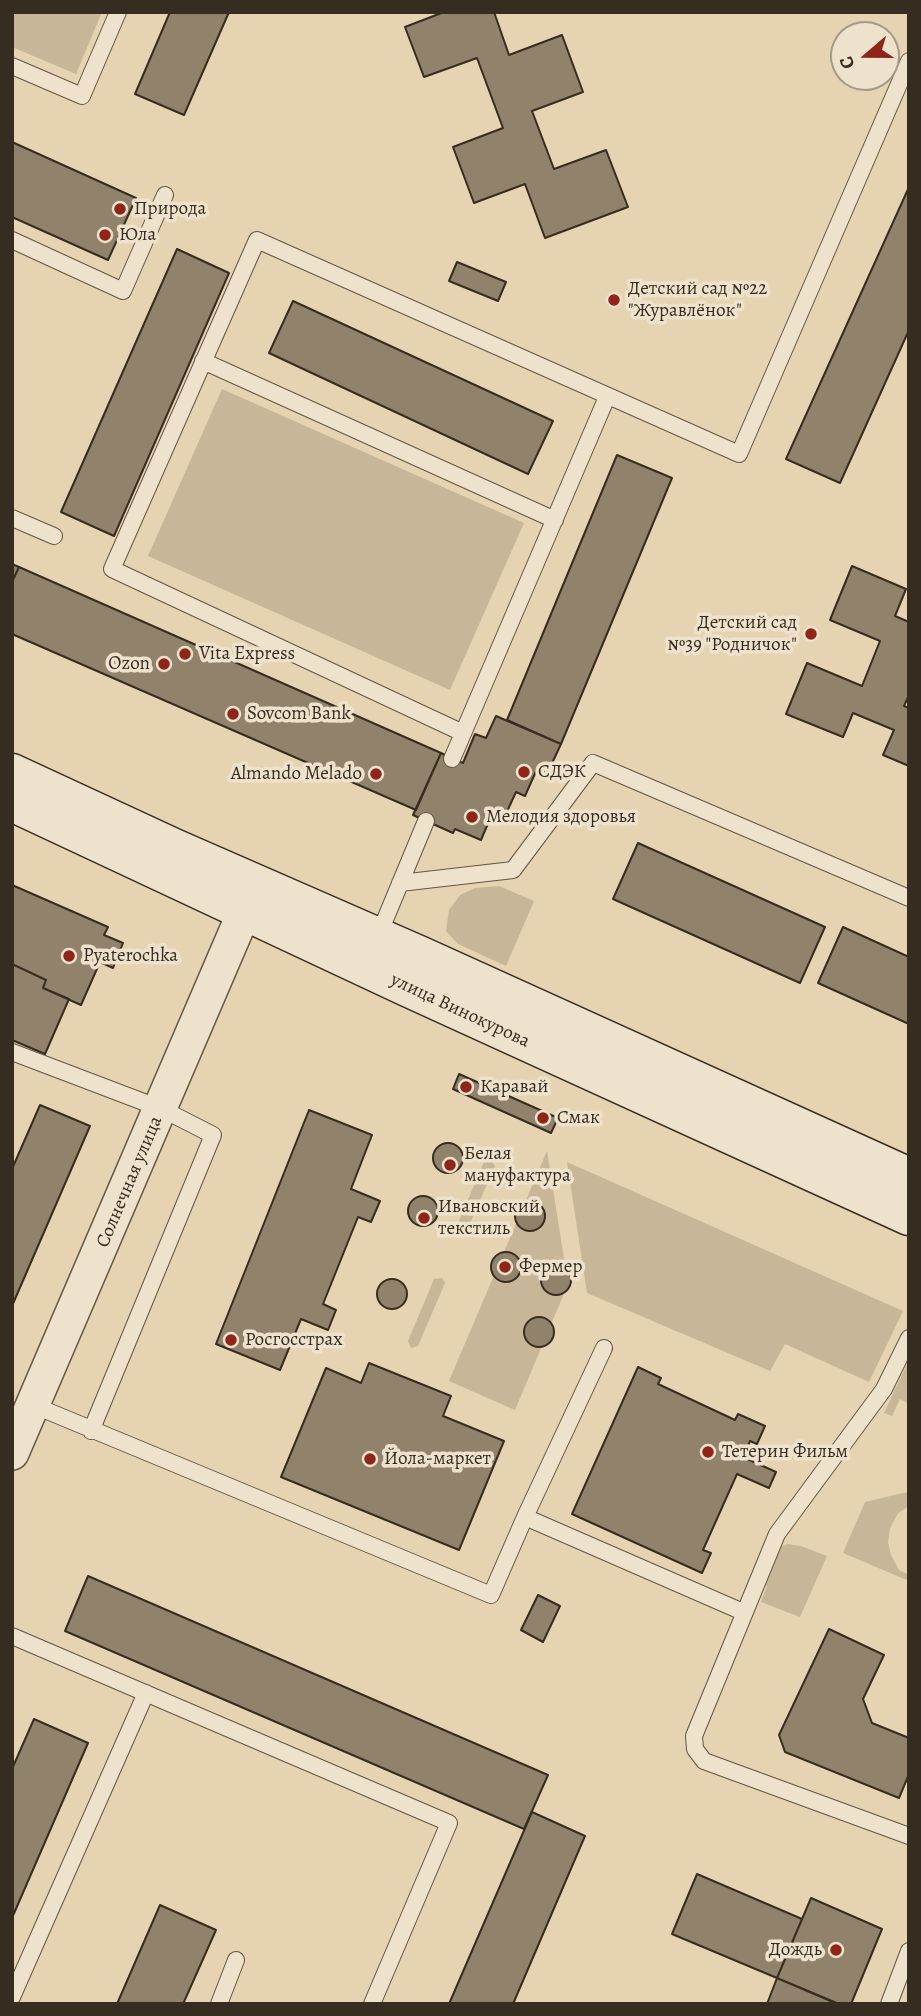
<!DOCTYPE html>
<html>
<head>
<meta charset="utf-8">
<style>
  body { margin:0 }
  #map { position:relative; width:921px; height:2016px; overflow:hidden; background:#e5d3b1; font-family:Alegreya,serif }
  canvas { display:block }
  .frame { position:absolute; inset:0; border:14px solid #372c20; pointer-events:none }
  .north { position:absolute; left:830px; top:21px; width:70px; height:70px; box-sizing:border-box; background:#eee2cc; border:2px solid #a59987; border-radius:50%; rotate:250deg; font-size:19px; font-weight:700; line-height:28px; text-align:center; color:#372c20 }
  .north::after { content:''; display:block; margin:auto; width:24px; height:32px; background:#8f2418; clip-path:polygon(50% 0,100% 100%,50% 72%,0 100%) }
</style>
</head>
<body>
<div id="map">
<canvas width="921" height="2016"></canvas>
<div class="frame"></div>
<div class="north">С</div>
</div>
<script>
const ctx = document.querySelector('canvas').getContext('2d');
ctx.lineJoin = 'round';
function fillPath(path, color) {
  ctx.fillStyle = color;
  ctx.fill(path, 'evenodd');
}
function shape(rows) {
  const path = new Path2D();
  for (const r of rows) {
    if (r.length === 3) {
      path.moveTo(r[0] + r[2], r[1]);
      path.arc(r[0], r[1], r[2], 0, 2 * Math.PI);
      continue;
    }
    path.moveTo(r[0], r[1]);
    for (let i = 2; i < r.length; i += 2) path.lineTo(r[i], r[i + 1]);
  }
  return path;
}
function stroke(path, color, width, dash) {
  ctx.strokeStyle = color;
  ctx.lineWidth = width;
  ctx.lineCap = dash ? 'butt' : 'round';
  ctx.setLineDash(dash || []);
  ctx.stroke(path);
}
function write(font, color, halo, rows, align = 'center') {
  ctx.font = font + ' Alegreya,serif';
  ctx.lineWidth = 7;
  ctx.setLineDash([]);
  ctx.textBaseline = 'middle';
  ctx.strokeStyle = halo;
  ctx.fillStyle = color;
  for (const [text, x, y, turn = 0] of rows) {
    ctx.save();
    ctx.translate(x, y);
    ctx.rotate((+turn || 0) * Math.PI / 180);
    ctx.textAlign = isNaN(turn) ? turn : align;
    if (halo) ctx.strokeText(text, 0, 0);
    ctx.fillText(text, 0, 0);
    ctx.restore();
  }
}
const green = shape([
  [12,12,102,12,76,74,12,47],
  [222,389,524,523,450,690,148,556],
  [499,886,534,901,506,966,458,944,446,931,449,910,460,895,475,888],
  [547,1151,568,1284,515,1410,449,1381],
  [491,1161,495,1166,468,1228,461,1231,458,1223,484,1162],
  [567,1162,903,1311,869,1382,785,1344,770,1371,587,1293],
  [442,1278,445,1283,418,1346,411,1348,408,1341,434,1279],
  [909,1360,909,1404,900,1399,892,1416,884,1413],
  [907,1492,909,1506,898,1513,890,1528,888,1542,891,1555,899,1570,909,1575,909,1581,843,1553,865,1502],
  [787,1544,801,1546,827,1556,800,1617,761,1602,767,1586,760,1583,773,1550]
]);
const building = shape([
  [170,12,229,12,184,115,135,94,170,12],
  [444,12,494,12,509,55,562,35,583,92,532,111,554,169,606,150,628,207,545,238,525,184,474,203,453,147,503,128,477,58,424,77,405,27,444,12],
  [12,142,136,198,108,260,12,217,12,142],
  [909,187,909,330,840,483,786,459,909,187],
  [177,249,229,273,114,536,61,512,177,249],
  [457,262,506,282,498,301,449,281,457,262],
  [293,301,553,421,528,474,269,353,293,301],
  [617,455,672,478,561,744,507,720,617,455],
  [12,564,19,567,12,582,12,564],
  [852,566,906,589,895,616,909,622,909,695,904,706,909,708,909,766,883,755,894,730,853,713,843,737,786,714,807,663,862,686,880,641,830,620,852,566],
  [19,567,441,753,416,810,12,634,12,582,19,567],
  [496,716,561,744,547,774,537,769,525,796,516,792,504,818,492,814,481,840,455,829,453,833,413,815,441,753,463,763,475,734,486,738,496,716],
  [638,843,825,927,800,983,613,899,638,843],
  [12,885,108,927,104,935,123,943,113,968,100,962,81,1005,43,988,46,980,12,964,12,885],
  [843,927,909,957,909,1024,818,983,843,927],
  [12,964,46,980,43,988,69,999,45,1054,12,1040,12,964],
  [459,1074,558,1118,551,1133,453,1089,459,1074],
  [40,1105,90,1126,12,1306,12,1169,40,1105],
  [309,1110,372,1135,351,1189,380,1201,371,1222,358,1217,323,1304,336,1310,328,1330,301,1319,280,1370,216,1344,309,1110],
  [448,1158,15],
  [423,1211,15],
  [530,1216,15],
  [506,1267,15],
  [556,1280,15],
  [392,1294,15],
  [539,1332,15],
  [369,1363,451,1396,443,1416,504,1441,459,1550,281,1477,326,1368,361,1383,369,1363],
  [638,1367,661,1378,658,1384,735,1420,738,1414,765,1426,757,1444,750,1441,743,1457,776,1472,769,1488,737,1474,703,1550,711,1553,702,1573,572,1514,638,1367],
  [88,1576,548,1775,524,1829,65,1631,88,1576],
  [538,1595,560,1606,543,1642,521,1630,538,1595],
  [829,1629,884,1655,863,1699,872,1723,909,1738,909,1774,899,1798,785,1752,779,1735,829,1629],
  [34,1719,88,1743,12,1918,12,1769,34,1719],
  [532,1812,585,1836,513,2004,449,2004,532,1812],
  [697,1874,802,1919,777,1978,672,1934,697,1874],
  [811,1898,882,1929,851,2004,839,2004,777,1978,811,1898],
  [160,1905,216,1930,183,2004,117,2004,160,1905],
  [777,1978,833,2002,833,2004,767,2004,777,1978]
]);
const service = shape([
  [12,66,82,96,118,12],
  [12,240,123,291,165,195],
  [203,361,555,520],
  [12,518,54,536],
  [463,733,112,569,257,240,739,454,909,61],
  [452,759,607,397],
  [400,883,513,870,593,763,909,898],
  [377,939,426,821],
  [12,1052,162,1109,213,1135,91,1431],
  [909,1338,884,1389,777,1534,694,1736,695,1749,704,1761,909,1836],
  [33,1405,491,1595,525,1517,743,1612],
  [525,1517,604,1348],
  [12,1636,449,1823,372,2004],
  [12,1997,146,1693],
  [219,2004,236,1960],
  [889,2004,909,1951]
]);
const minor = shape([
  [12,1453,245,910]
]);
const secondary = shape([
  [12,773,174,848,421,956,909,1177],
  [12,802,407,987,909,1216]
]);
const markers = [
  [120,209,7,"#8f2418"],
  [105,235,7,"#8f2418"],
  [614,300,7,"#8f2418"],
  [811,634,7,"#8f2418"],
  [185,654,7,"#8f2418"],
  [164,664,7,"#8f2418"],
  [233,714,7,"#8f2418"],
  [524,772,7,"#8f2418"],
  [376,774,7,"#8f2418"],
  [472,817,7,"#8f2418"],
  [69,956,7,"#8f2418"],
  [466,1087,7,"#8f2418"],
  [543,1118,7,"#8f2418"],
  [450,1165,7,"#8f2418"],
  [424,1218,7,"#8f2418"],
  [505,1267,7,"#8f2418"],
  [231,1340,7,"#8f2418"],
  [708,1452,7,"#8f2418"],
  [370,1459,7,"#8f2418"],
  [836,1950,7,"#8f2418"]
];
const poiNames = [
  ["Природа",134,209],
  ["Юла",119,235],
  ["Детский сад №22",628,289],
  ["\"Журавлёнок\"",628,311],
  ["Детский сад",797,623,"right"],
  ["№39 \"Родничок\"",797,645,"right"],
  ["Vita Express",199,654],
  ["Ozon",150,664,"right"],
  ["Sovcom Bank",247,714],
  ["СДЭК",538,772],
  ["Almando Melado",362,774,"right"],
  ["Мелодия здоровья",486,817],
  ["Pyaterochka",83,956],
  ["Каравай",480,1087],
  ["Смак",557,1118],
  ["Белая",464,1154],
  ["мануфактура",464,1176],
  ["Ивановский",438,1207],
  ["текстиль",438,1229],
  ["Фермер",519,1267],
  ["Росгосстрах",245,1340],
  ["Тетерин Фильм",722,1452],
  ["Йола-маркет",384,1459],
  ["Дождь",822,1950,"right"]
];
const streetNames = [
  ["улица Винокурова",460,1011,25],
  ["Солнечная улица",130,1182,-67]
];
fillPath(green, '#c7b798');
fillPath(building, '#91836b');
stroke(building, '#372c20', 2);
stroke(service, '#625644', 18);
stroke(minor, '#625644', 36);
stroke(secondary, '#372c20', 41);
stroke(service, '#eee2cc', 16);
stroke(minor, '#eee2cc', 33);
stroke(secondary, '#eee2cc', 38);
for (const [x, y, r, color] of markers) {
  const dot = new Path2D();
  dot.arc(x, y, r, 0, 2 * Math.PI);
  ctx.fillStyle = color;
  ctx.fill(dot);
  stroke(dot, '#eee2cc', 2.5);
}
write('19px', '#372c20', '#eee2cc', poiNames, 'left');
write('19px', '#372c20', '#eee2cc', streetNames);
</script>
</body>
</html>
